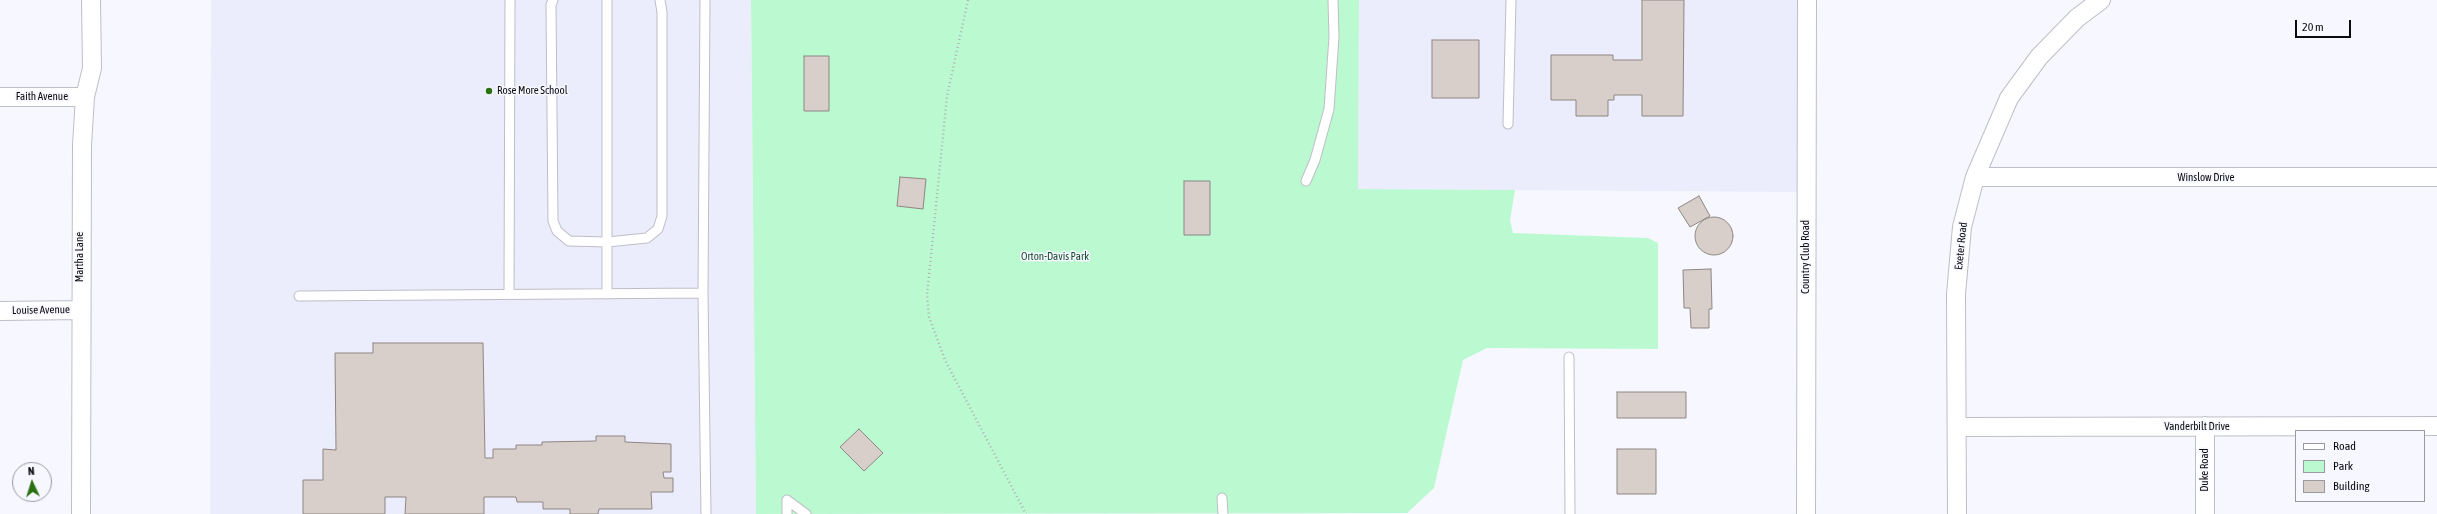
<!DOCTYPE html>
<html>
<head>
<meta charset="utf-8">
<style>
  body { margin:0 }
  #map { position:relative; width:2437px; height:514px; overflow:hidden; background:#f7f7ff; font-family:"Asap Condensed",sans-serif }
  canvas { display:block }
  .legend { position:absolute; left:2295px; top:430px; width:130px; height:72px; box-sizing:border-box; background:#f7f7ff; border:1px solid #99999f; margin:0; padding:5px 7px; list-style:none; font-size:12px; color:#0c0c0f }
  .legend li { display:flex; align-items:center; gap:8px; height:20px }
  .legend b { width:20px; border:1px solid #99999f }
  .north { position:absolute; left:12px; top:462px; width:40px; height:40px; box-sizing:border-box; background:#f7f7ff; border:1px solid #99999f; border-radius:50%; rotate:356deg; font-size:11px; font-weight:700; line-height:16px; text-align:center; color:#0c0c0f }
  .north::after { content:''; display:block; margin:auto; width:14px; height:18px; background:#2a7112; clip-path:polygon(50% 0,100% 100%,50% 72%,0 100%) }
  .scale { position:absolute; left:2295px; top:20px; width:56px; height:18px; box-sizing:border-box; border:2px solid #0c0c0f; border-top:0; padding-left:5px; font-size:12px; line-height:14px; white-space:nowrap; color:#0c0c0f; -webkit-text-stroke:3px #f7f7ff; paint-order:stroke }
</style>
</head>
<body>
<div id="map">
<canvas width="2437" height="514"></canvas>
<ul class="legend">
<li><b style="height:5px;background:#fff"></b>Road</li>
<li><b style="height:11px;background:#bbfad1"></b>Park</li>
<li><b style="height:11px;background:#d8ceca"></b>Building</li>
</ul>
<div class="north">N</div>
<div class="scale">20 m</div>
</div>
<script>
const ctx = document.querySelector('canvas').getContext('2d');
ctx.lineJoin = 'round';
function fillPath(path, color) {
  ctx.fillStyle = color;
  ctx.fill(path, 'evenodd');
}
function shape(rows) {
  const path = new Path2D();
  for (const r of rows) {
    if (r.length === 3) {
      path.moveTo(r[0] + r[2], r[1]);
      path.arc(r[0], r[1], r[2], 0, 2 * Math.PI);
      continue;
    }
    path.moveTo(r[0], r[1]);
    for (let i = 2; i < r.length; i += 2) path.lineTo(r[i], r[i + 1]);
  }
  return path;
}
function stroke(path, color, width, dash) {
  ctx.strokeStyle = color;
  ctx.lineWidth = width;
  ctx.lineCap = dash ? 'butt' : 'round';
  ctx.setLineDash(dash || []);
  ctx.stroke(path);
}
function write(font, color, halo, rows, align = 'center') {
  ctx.font = font + ' "Asap Condensed",sans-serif';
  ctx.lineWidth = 3;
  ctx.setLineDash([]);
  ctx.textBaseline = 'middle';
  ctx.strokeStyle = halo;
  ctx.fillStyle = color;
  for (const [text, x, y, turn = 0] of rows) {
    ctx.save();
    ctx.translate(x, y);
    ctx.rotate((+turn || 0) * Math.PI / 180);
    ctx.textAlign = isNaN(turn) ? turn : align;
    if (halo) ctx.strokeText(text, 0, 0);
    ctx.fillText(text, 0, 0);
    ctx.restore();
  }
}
const built = shape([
  [211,0,751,0,756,514,210,514],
  [1359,0,1810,0,1809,192,1358,189]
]);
const green = shape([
  [751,0,1359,0,1358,189,1515,190,1510,221,1513,233,1648,238,1658,243,1658,349,1487,348,1463,360,1434,488,1407,513,756,514]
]);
const building = shape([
  [1642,0,1684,0,1683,116,1642,116,1642,95,1614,95,1614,100,1608,100,1608,116,1576,116,1576,100,1551,100,1551,55,1613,55,1613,60,1642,60,1642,0],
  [1432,40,1479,40,1479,98,1432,98,1432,40],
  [804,56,829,56,829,111,804,111,804,56],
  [900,177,926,179,923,209,897,206,900,177],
  [1184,181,1210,181,1210,235,1184,235,1184,181],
  [1699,196,1710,216,1690,227,1678,208,1699,196],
  [1714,236,19],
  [1711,269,1712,309,1709,309,1709,328,1691,328,1690,308,1684,308,1683,270,1711,269],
  [373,343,483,343,485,458,493,458,493,449,516,449,516,445,542,445,542,442,596,441,596,436,625,436,625,442,671,444,671,472,663,472,664,478,673,478,673,492,651,492,652,509,599,509,598,514,570,514,570,509,543,509,543,502,517,502,516,497,484,497,484,514,405,514,406,497,385,497,385,514,303,514,303,480,323,480,323,449,336,450,335,353,373,353,373,343],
  [1617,392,1686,392,1686,418,1617,418,1617,392],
  [859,429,883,453,864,471,840,447,859,429],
  [1617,449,1656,449,1656,494,1617,494,1617,449]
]);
const path = shape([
  [968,0,947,96,927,295,929,317,945,360,1026,514]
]);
const service = shape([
  [553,0,551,5,553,221,557,231,569,241,607,242,647,238,658,229,662,216,662,12,660,0],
  [607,0,607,294],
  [705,0,703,293,706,514],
  [1508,124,1511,0],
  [1306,181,1315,160,1329,109,1334,37,1333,0],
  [509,294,510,0],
  [299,296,703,293],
  [1569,357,1570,514],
  [1222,498,1223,514],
  [787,500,806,514],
  [787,500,787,514]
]);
const minor = shape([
  [0,97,85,97],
  [1975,177,2437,177],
  [0,311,81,310],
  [2205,426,2205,514],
  [1958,427,2437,426],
  [81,514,82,145,85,97,92,68,91,0],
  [1806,514,1807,0],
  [1957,514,1956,294,1962,227,1975,177,2009,98,2039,57,2077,18,2101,0]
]);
const markers = [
  [489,91,4,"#2a7112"]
];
const poiNames = [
  ["Rose More School",497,91]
];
const streetNames = [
  ["Faith Avenue",42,97],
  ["Winslow Drive",2206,178],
  ["Exeter Road",1961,246,-84],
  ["Martha Lane",80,257,-90],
  ["Country Club Road",1806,257,-90],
  ["Louise Avenue",41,310,-1],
  ["Vanderbilt Drive",2197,427],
  ["Duke Road",2205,470,-90]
];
const parkNames = [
  ["Orton-Davis Park",1055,257]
];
fillPath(built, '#ebecfc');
fillPath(green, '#bbfad1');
fillPath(building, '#d8ceca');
stroke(building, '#8f8683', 1);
stroke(service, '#bebec7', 11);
stroke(minor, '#bebec7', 20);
stroke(path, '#b0b0b6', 2.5, [1, 3]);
stroke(service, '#fff', 9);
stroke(minor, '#fff', 18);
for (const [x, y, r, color] of markers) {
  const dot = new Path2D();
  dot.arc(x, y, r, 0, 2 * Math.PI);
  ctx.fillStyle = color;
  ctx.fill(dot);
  stroke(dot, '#f7f7ff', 1.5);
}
write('11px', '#0c0c0f', '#f7f7ff', poiNames, 'left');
write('11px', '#0c0c0f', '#f7f7ff', streetNames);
write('11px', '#154c2e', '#f7f7ff', parkNames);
</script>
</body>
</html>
